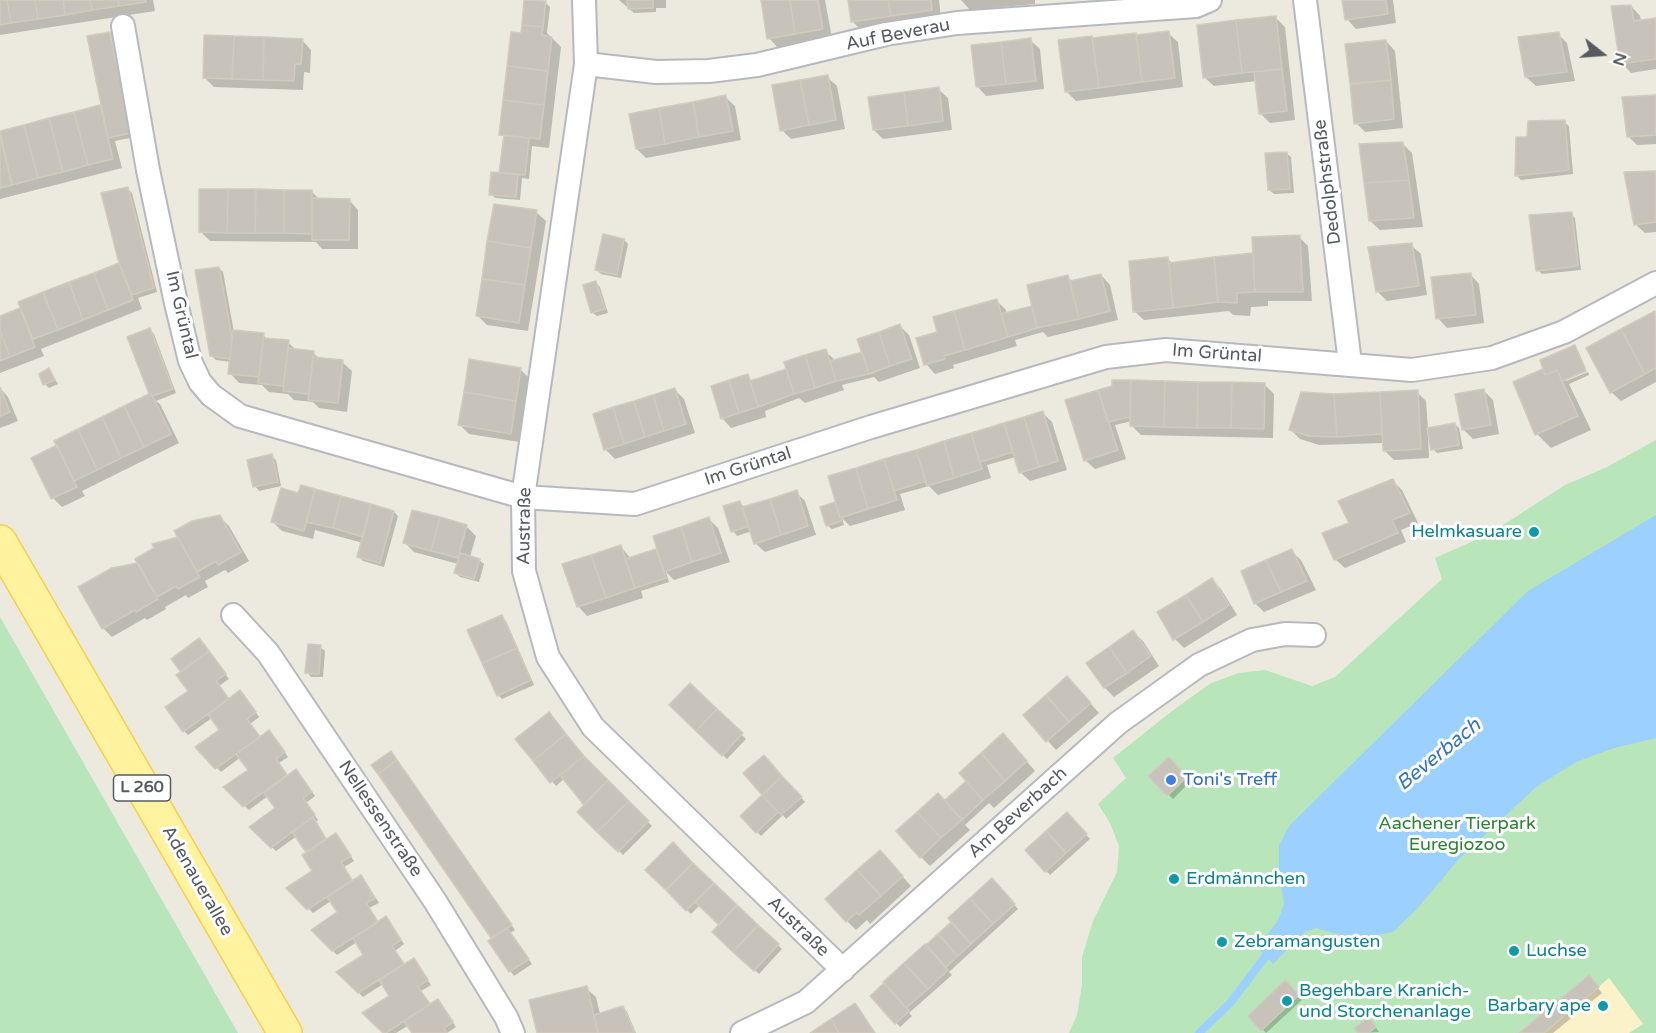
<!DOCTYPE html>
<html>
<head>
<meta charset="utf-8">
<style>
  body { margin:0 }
  #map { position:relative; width:1656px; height:1033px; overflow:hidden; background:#ece9de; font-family:"Varela Round",sans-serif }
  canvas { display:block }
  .north { position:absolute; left:1572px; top:24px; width:60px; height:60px; -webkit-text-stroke:4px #fff; paint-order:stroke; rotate:107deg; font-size:16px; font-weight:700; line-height:24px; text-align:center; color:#575b61 }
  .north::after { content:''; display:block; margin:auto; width:21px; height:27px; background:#575b61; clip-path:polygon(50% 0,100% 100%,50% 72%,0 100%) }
</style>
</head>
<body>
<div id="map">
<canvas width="1656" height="1033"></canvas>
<div class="north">N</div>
</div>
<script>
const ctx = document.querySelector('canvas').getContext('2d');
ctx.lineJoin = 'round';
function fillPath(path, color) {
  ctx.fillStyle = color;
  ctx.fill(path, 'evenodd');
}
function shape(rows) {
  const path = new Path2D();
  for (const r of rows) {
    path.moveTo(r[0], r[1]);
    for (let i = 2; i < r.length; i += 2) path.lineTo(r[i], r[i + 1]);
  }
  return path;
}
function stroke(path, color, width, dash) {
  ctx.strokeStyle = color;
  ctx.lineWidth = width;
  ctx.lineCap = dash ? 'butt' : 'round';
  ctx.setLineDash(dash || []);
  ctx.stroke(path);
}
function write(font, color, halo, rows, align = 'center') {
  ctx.font = font + ' "Varela Round",sans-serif';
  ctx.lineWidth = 6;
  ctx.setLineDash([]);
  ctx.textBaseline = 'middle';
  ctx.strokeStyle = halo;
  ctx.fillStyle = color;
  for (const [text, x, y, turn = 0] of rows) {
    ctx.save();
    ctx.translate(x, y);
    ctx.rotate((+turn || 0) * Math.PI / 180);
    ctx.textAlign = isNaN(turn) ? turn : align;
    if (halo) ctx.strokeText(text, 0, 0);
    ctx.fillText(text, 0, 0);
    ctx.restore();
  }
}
const green = shape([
  [1656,440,1656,1033,1069,1033,1077,1015,1082,985,1082,957,1093,921,1117,872,1119,846,1110,823,1098,804,1126,778,1113,758,1172,711,1211,683,1239,673,1265,670,1312,686,1335,677,1442,579,1435,558,1489,534,1565,485,1607,467],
  [0,617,238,1033,0,1033]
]);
const sand = shape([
  [1609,978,1643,1024,1629,1033,1544,1033]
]);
const water = shape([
  [1656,515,1656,738,1614,748,1576,762,1536,787,1458,860,1417,909,1393,932,1361,938,1341,935,1316,928,1305,932,1273,964,1257,947,1278,921,1284,904,1279,869,1279,845,1290,825,1528,591]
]);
const shadow = shape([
  [0,0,153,0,155,11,0,35],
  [619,0,666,0,666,8,656,8,656,12,634,13],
  [762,0,825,0,832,38,778,48,769,38],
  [849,0,939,0,941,19,862,31,852,21],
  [961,0,1035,0,1035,4,970,10],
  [1343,0,1393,0,1396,23,1356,29,1347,19],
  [545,2,550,7,547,33,561,47,549,148,532,146,529,179,522,178,520,200,495,198,491,194,500,174,505,138,501,134,522,35],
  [1631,6,1640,16,1641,21,1656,19,1656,69,1631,73,1622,63],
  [1275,17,1285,27,1295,120,1270,123,1261,114,1257,81,1214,86,1204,77],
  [110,33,114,38,135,137,115,141,122,168,0,199,0,133,99,107,104,112],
  [1168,33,1178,42,1183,87,1076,101,1066,91,1092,37,1094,40,1136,34,1138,37],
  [1558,34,1567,43,1575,81,1536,86,1526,77],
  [302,40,311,50,310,73,304,72,303,90,214,87,204,77],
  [1030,40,1040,49,1044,89,986,96,977,86],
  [1386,41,1395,51,1403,128,1365,132,1356,123],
  [827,77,837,86,845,129,791,139,782,130],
  [938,89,948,98,952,130,883,139,874,130],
  [725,97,735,106,741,140,646,158,637,149],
  [1656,97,1656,144,1637,145,1628,136],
  [1564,122,1569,126,1573,174,1521,180,1517,176,1517,138,1529,139],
  [1403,144,1412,153,1423,227,1380,230,1370,221],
  [1286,153,1291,157,1294,193,1274,194,1269,190],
  [1656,172,1656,232,1645,233,1635,224],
  [128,189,132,193,157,292,138,298,142,309,41,349,44,356,0,373,0,318,22,309,20,303,121,264],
  [312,192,320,200,349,200,358,210,358,249,322,249,316,242,210,241,201,232],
  [536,212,546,221,528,331,487,325,477,315],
  [1571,214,1575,218,1581,270,1542,274,1538,270],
  [1299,237,1308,246,1312,301,1268,301,1268,306,1251,307,1250,316,1233,315,1229,311,1144,320,1134,311,1168,259,1173,264,1255,254],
  [624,240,628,244,621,278,601,274,597,270],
  [1411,245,1421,254,1427,295,1387,301,1377,291],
  [219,268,223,272,234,332,263,335,268,340,288,342,297,351,313,353,320,359,342,362,352,371,347,412,319,408,313,402,294,400,288,394,269,392,262,385,239,383,230,373,231,362,216,360,211,355],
  [1470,274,1479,284,1484,323,1447,328,1438,318],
  [1101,275,1110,285,1118,320,1048,337,1043,332,1015,340,1017,346,953,365,954,368,935,374,926,364,939,333,996,300,1006,310,1007,314,1031,307,1067,276,1073,282],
  [596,283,600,287,608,313,597,316,592,312],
  [1655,313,1656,382,1621,401,1611,392],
  [900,326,909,335,920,368,879,382,874,377,842,385,844,390,805,403,799,398,765,411,766,417,731,428,722,418,747,376,753,382,786,371,790,375,825,351,835,360,864,354],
  [150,330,154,334,176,393,156,401,160,404,179,443,82,491,85,496,62,507,53,498,150,395],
  [1574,346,1578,351,1586,369,1564,379,1566,381,1588,372,1589,375,1569,384,1591,430,1551,448,1537,434,1545,369],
  [49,370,58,384,49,388,45,384],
  [521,370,530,379,520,442,469,434,460,425],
  [1113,381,1265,385,1274,394,1273,438,1141,435,1132,426,1132,421,1115,425,1126,459,1095,469,1085,460,1113,387],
  [0,388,8,397,18,421,0,428],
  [675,390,684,399,695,433,615,459,605,449],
  [1483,390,1493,400,1499,434,1473,439,1463,429],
  [1417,392,1426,401,1428,429,1455,424,1459,428,1463,449,1437,453,1433,449,1430,435,1428,435,1429,458,1394,460,1384,450,1384,443,1319,445,1300,439,1291,430,1334,396],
  [1043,413,1052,422,1067,470,1030,481,1020,472,1016,457,987,465,991,478,938,495,929,486,900,494,905,510,850,526,842,518,844,525,832,529,827,525,835,504,838,508,830,477],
  [271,456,276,460,281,486,259,491,255,486],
  [1393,481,1402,490,1418,523,1401,530,1406,542,1345,568,1335,559,1351,524],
  [796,492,805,501,816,535,765,552,755,543,752,531,737,536,733,531,740,502,744,507],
  [394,512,398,516,384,567,363,561,359,557,363,543,315,530,313,539,282,531,273,522],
  [219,516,229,526,249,561,228,573,225,570,205,581,208,587,188,598,186,595,165,607,166,609,147,620,145,618,112,637,103,628,140,564],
  [709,519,718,528,730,562,674,580,666,572,669,582,641,591,643,598,587,616,578,606,621,547,631,559,656,550,660,554],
  [466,526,476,536,470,557,479,560,484,564,479,582,460,577,456,573,458,564,414,552,405,543],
  [1291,551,1301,560,1316,590,1264,612,1255,603],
  [1212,580,1221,589,1237,615,1184,648,1175,639],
  [501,616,506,621,534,685,502,699,498,695],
  [1133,632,1143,641,1159,666,1114,697,1105,688],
  [203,644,229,679,219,686,229,700,244,696,259,717,250,724,260,738,273,736,288,757,279,763,288,776,300,775,315,796,306,803,318,820,316,822,327,840,340,839,354,861,344,867,353,882,361,877,365,881,379,903,369,908,379,923,386,918,390,922,404,944,395,951,405,965,413,959,431,985,421,991,431,1006,438,1001,442,1005,456,1027,447,1033,414,1033,409,1025,396,1033,385,1033,391,996,383,984,363,997,339,972,365,955,357,942,337,955,313,930,339,913,331,901,313,913,288,888,314,872,308,853,297,836,276,851,251,827,277,808,268,796,249,810,226,788,250,770,241,757,221,772,197,748,221,730,212,718,188,735,184,731,190,691],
  [320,647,325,651,323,677,311,677,307,672],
  [690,685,746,739,727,759,671,705],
  [1076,687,1099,713,1056,750,1025,715],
  [517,739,588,762,652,826,623,855,579,812,586,805,565,778,556,786],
  [1012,744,1035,771,994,808,989,803,965,825,970,830,930,866,921,857,945,802,966,783,972,789],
  [391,753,515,930,510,933,532,964,514,976,490,942,493,939,373,765],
  [1168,759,1190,782,1173,799,1150,776],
  [768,761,805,802,786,819,783,815,761,836,742,816,765,796],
  [1067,814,1090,839,1050,875,1027,850],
  [673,844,782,949,759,974,714,932,721,925,700,905,691,914,647,870],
  [889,861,911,886,870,924,867,920,856,930,847,921],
  [996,884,1018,909,949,972,952,975,909,1013,912,1016,900,1027,872,996,886,984,885,982],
  [1591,979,1602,993,1553,1033,1522,1033],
  [1285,982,1302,1000,1266,1033,1250,1016],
  [586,988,596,997,600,1014,623,1007,627,1012,636,1033,539,1033],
  [1373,1023,1379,1032,1359,1033]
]);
const stream = shape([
  [1199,1033,1231,1002,1271,949]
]);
const building = shape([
  [0,0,7,0,11,23,0,25,0,0],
  [7,0,35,0,38,19,11,23,7,0],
  [35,0,63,0,65,15,38,19,35,0],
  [63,0,90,0,92,10,65,15,63,0],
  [90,0,118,0,119,6,92,10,90,0],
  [118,0,146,0,146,2,119,6,118,0],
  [524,0,546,1,543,27,522,25,524,0],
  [627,0,653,0,653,8,628,9,627,0],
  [761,0,790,0,795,34,767,39,761,0],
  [790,0,818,0,823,29,795,34,790,0],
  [848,0,888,0,891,16,851,22,848,0],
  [888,0,931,0,932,10,891,16,888,0],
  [1342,0,1386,0,1388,14,1345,20,1342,0],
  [1631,5,1634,21,1656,18,1656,59,1620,64,1611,6,1631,5],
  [1276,16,1282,69,1242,73,1236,20,1276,16],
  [1236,20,1242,73,1203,78,1197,25,1236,20],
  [522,25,543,27,542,35,552,37,548,71,507,66,511,32,521,33,522,25],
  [1169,31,1175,78,1142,82,1136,35,1169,31],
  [110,32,131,133,108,138,87,36,110,32],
  [1559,32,1567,72,1525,77,1518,37,1559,32],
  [1136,33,1142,82,1099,88,1092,38,1136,33],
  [204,35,234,36,232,79,203,78,204,35],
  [234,36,264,37,263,80,232,79,234,36],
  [1092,36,1099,88,1065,92,1058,40,1092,36],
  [264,37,303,39,301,64,295,64,294,81,263,80,264,37],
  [1031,38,1036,81,1006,84,1001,42,1031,38],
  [1386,40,1391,80,1350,84,1345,44,1386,40],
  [1001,42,1006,84,976,87,971,45,1001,42],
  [507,66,548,71,544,105,503,100,507,66],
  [1282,69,1287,111,1259,114,1254,72,1282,69],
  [828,75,836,120,809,125,800,80,828,75],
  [800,80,809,125,780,131,772,85,800,80],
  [1391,80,1394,119,1354,124,1350,84,1391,80],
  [939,87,943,121,908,126,904,92,939,87],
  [904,92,908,126,873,130,868,97,904,92],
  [726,95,733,131,699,137,693,102,726,95],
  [1656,95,1656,135,1627,137,1622,97,1656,95],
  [503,100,544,105,540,139,499,135,503,100],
  [693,102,699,137,665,144,659,108,693,102],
  [100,105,113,159,88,165,74,112,100,105],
  [659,108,665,144,636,149,629,114,659,108],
  [74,112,88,165,63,172,49,118,74,112],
  [49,118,63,172,38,178,24,125,49,118],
  [1565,120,1569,170,1515,176,1516,137,1527,137,1528,121,1565,120],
  [24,125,38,178,12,185,0,131,24,125],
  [504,135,529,138,525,175,499,173,504,135],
  [0,136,12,185,0,188,0,136],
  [1403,142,1409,180,1364,183,1359,144,1403,142],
  [1287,152,1290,189,1268,190,1265,153,1287,152],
  [1656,171,1656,222,1634,225,1624,172,1656,171],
  [491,172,518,174,516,197,489,195,491,172],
  [1409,180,1414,218,1369,221,1364,183,1409,180],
  [128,187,154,288,132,295,119,263,101,193,128,187],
  [199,189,228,189,227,233,199,232,199,189],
  [228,189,256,189,255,233,227,233,228,189],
  [256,189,284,190,284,233,255,233,256,189],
  [284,190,312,190,312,234,284,233,284,190],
  [312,198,350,199,349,240,312,240,312,198],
  [494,204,537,210,531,248,487,241,494,204],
  [1572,212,1578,266,1536,271,1529,215,1572,212],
  [603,234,624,239,617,275,595,270,603,234],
  [1300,235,1303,292,1255,292,1252,237,1300,235],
  [487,241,531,248,525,285,482,279,487,241],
  [1412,243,1419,286,1376,292,1368,247,1412,243],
  [1253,253,1255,292,1237,293,1237,303,1218,302,1214,257,1253,253],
  [1168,257,1173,308,1133,312,1129,261,1168,257],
  [1214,257,1218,302,1173,308,1169,263,1214,257],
  [119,263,133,300,108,310,94,273,119,263],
  [219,267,232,338,230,359,210,356,195,270,219,267],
  [94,273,108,310,83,320,69,282,94,273],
  [1471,273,1476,315,1436,319,1431,277,1471,273],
  [1101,274,1110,311,1079,319,1070,281,1101,274],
  [1068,275,1079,319,1037,328,1027,285,1068,275],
  [482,279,525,285,519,323,476,316,482,279],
  [596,281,605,309,591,313,583,285,596,281],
  [69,282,83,320,58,330,43,292,69,282],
  [43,292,58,330,33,339,18,302,43,292],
  [997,299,1008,337,965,350,954,311,997,299],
  [1032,306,1037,328,1008,337,1001,314,1032,306],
  [20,308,35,347,10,357,0,330,0,316,20,308],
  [954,311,965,350,944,356,945,359,924,365,916,338,937,332,933,317,954,311],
  [1655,311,1656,368,1645,374,1621,329,1655,311],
  [900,324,912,359,890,366,879,332,900,324],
  [150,328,173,389,152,396,151,393,149,394,127,337,150,328],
  [1621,329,1645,374,1610,393,1586,348,1621,329],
  [0,330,10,357,0,361,0,330],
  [233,330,264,333,259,377,228,374,233,330],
  [879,332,890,366,869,374,857,339,879,332],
  [263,338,289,340,283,386,258,383,263,338],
  [1575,345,1586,371,1562,381,1557,370,1545,375,1540,360,1575,345],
  [288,348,314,351,309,394,283,391,288,348],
  [826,349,836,381,815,388,805,355,826,349],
  [862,352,869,374,836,381,830,361,862,352],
  [805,355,815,388,794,394,784,362,805,355],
  [313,357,343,360,338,403,308,400,313,357],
  [469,359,521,368,516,401,464,392,469,359],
  [49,368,55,380,43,385,39,374,49,368],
  [786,369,794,394,758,407,750,381,786,369],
  [1543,369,1545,375,1557,370,1578,416,1535,435,1513,382,1543,369],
  [748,374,758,407,739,413,729,380,748,374],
  [729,380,739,413,721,419,711,386,729,380],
  [1112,380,1131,380,1130,417,1108,422,1098,390,1112,386,1112,380],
  [1131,380,1165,381,1164,427,1130,426,1131,380],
  [1165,381,1198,382,1197,428,1164,427,1165,381],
  [1198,382,1232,382,1231,428,1197,428,1198,382],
  [1232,382,1265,383,1264,429,1231,428,1232,382],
  [0,387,10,412,0,416,0,387],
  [675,388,686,424,664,431,653,395,675,388],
  [1484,389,1491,425,1462,430,1455,394,1484,389],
  [1098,390,1118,450,1084,461,1065,400,1098,390],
  [1418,390,1421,449,1383,451,1380,392,1418,390],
  [464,392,516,401,511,434,458,425,464,392],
  [1301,392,1334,394,1337,437,1309,436,1289,430,1301,392],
  [1380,392,1382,434,1337,437,1334,394,1380,392],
  [151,393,171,434,144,447,124,406,151,393],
  [653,395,664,431,645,437,634,401,653,395],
  [634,401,645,437,624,444,613,407,634,401],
  [124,406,144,447,121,458,102,417,124,406],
  [613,407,624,444,604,450,593,414,613,407],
  [1043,411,1058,461,1039,467,1024,417,1043,411],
  [102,417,121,458,97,470,78,429,102,417],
  [1024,417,1039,467,1019,473,1004,423,1024,417],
  [1004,423,1013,452,980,462,971,433,1004,423],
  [1455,423,1459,445,1431,450,1427,428,1455,423],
  [78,429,97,470,74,481,54,441,78,429],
  [971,433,982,469,954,478,944,441,971,433],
  [944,441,954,478,927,486,916,450,944,441],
  [57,445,77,487,51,499,31,458,57,445],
  [916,450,926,481,894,491,884,459,916,450],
  [272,454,278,482,253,487,247,460,272,454],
  [884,459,897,500,868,509,856,468,884,459],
  [856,468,868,509,840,518,828,476,856,468],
  [1393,479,1410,513,1392,520,1398,533,1334,560,1322,533,1349,523,1338,501,1393,479],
  [301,485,315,489,304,531,271,522,281,488,298,493,301,485],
  [315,489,341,496,333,528,306,522,315,489],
  [797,490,808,526,781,535,770,499,797,490],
  [341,496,371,504,363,537,333,528,341,496],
  [770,499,781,535,754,544,742,507,770,499],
  [740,501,749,526,731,532,723,506,740,501],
  [835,502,841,521,826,526,820,507,835,502],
  [371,504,394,511,380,563,357,557,371,504],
  [412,510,440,517,431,551,403,543,412,510],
  [220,515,241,552,218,565,216,561,197,572,174,531,192,521,220,515],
  [440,517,467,525,458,558,431,551,440,517],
  [709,517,721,553,692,562,681,527,709,517],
  [681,527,692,562,664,572,653,536,681,527],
  [178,537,200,577,178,589,176,586,157,597,135,559,154,548,152,544,178,537],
  [621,545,635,588,606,598,591,555,621,545],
  [656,549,666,578,635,588,625,559,656,549],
  [1292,549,1307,581,1281,592,1266,560,1292,549],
  [460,553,480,559,474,579,454,573,460,553],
  [591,555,606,598,577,607,562,564,591,555],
  [1266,560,1281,592,1254,604,1241,571,1266,560],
  [138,563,158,599,136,612,135,610,102,629,78,587,112,568,138,563],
  [1212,578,1229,605,1203,622,1186,595,1212,578],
  [1186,595,1203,622,1173,640,1157,612,1186,595],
  [502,615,517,648,482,663,467,630,502,615],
  [1133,630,1151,656,1127,673,1109,647,1133,630],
  [199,638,209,651,181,672,171,659,199,638],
  [308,644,321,645,319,674,305,673,308,644],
  [1109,647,1127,673,1104,688,1086,663,1109,647],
  [517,648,531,680,497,696,482,663,517,648],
  [209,651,226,674,216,681,229,699,183,732,165,707,188,691,176,675,209,651],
  [1067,676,1091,703,1069,722,1046,695,1067,676],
  [690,683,717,709,696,731,669,705,690,683],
  [240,690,256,712,247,719,260,737,215,769,195,747,219,730,208,714,240,690],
  [1046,695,1069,722,1046,742,1023,715,1046,695],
  [717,709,743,733,722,756,696,731,717,709],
  [549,712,566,734,533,761,515,739,549,712],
  [269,730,285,752,276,759,287,775,243,807,223,787,248,770,236,754,269,730],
  [1003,733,1027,761,1005,781,981,753,1003,733],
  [566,734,584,756,550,783,533,761,566,734],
  [391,751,397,760,378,774,371,765,391,751],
  [981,753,1005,781,983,800,959,773,981,753],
  [764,755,782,776,762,795,743,773,764,755],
  [584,756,608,780,584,805,560,775,584,756],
  [1169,757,1187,777,1167,796,1148,776,1169,757],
  [397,760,512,925,491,938,378,774,397,760],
  [296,769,312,792,303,798,315,815,271,848,249,827,275,808,264,793,296,769],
  [782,776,802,797,781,815,762,795,782,776],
  [608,780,629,801,597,832,577,812,608,780],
  [966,781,983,800,962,820,945,800,966,781],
  [938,793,962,820,941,838,917,812,938,793],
  [762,795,778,812,756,833,740,816,762,795],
  [629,801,649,821,618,852,597,832,629,801],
  [917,812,941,838,920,858,896,831,917,812],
  [1067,812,1087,834,1066,853,1046,831,1067,812],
  [313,817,326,839,306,852,292,832,313,817],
  [1046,831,1066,853,1045,872,1025,850,1046,831],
  [336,833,351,856,341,862,352,880,307,910,286,888,312,871,302,855,336,833],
  [673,842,693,863,666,890,645,870,673,842],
  [880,850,903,876,881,896,857,870,880,850],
  [693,863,714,883,686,911,666,890,693,863],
  [857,870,881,896,859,915,857,912,846,922,825,899,857,870],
  [361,875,375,898,366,903,378,922,332,951,311,930,337,912,327,897,361,875],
  [992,878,1015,904,993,924,970,898,992,878],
  [714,883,737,905,719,925,695,902,714,883],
  [970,898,993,924,971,944,948,918,970,898],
  [737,905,758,925,733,952,712,932,737,905],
  [386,916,401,940,392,946,404,964,358,993,336,972,363,955,353,938,386,916],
  [951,922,971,944,958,956,938,934,951,922],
  [758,925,779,944,754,971,733,952,758,925],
  [507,928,529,959,509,972,488,941,507,928],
  [938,934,958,956,946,967,926,945,938,934],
  [925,944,948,970,928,989,904,963,925,944],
  [414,958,428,980,418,987,430,1004,386,1033,383,1033,362,1013,389,996,379,980,414,958],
  [904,963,928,989,906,1008,883,982,904,963],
  [1589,975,1599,987,1544,1033,1519,1033,1589,975],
  [1285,980,1299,995,1261,1031,1248,1016,1285,980],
  [884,983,909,1011,895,1024,870,996,884,983],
  [587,986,598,1033,537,1033,529,1000,587,986],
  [438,999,453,1022,444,1028,447,1033,412,1033,404,1021,438,999],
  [855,1003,875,1033,839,1033,831,1019,855,1003],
  [623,1006,635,1033,598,1033,594,1015,623,1006],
  [1369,1017,1376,1027,1368,1033,1358,1033,1354,1028,1369,1017],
  [831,1019,839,1033,810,1033,831,1019]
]);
const minor = shape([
  [584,0,586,64,523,497,524,571,548,657,593,727,843,970],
  [1305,0,1350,363],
  [123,26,148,170,176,303,190,361,200,382,211,395,240,416,523,497,635,504,871,427,1106,357,1166,350,1412,370,1492,358,1564,332,1656,283],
  [586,64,656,72,709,71,757,65,886,34,957,23,1196,6,1210,0],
  [233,615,268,653,435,901,506,1017,513,1033],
  [742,1033,806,1002,1118,723,1199,665,1252,640,1285,634,1314,635]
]);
const primary = shape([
  [0,542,285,1033]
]);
const markers = [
  [1534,532,6,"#0f9aa8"],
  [1171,780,6,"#3f7fe0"],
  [1174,879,6,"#0f9aa8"],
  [1222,942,6,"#0f9aa8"],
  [1514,951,6,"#0f9aa8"],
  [1287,1001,6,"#0f9aa8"],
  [1603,1006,6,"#0f9aa8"]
];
const shields = [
  [142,788,57]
];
const shieldNames = [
  ["L 260",142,788]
];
const streetNames = [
  ["Auf Beverau",898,35,-11],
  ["Dedolphstraße",1328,182,-97],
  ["Im Grüntal",181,315,77],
  ["Im Grüntal",1217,354,4],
  ["Im Grüntal",748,467,-18],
  ["Austraße",525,526,-89],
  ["Am Beverbach",1018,813,-42],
  ["Nellessenstraße",380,819,56],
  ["Adenauerallee",197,881,60],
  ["Austraße",798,927,44]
];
const cultureNames = [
  ["Helmkasuare",1522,532,"right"],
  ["Erdmännchen",1186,879],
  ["Zebramangusten",1234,942],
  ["Luchse",1526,951],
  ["Begehbare Kranich-",1299,991],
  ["und Storchenanlage",1299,1012],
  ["Barbary ape",1591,1006,"right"]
];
const shopNames = [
  ["Toni's Treff",1183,780]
];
const parkNames = [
  ["Aachener Tierpark",1457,824],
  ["Euregiozoo",1457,845]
];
const waterNames = [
  ["Beverbach",1439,755,-39]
];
fillPath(green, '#b8e6ba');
fillPath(sand, '#fcf2c9');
fillPath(water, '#9bd0ff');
fillPath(shadow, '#0003');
stroke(stream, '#9bd0ff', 8);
fillPath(building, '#c7c3bb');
stroke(building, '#d1cbbc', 1.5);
stroke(minor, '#b6b9bf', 26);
stroke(primary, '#face49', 36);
stroke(minor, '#fff', 22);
stroke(primary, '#fff3a0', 33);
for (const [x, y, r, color] of markers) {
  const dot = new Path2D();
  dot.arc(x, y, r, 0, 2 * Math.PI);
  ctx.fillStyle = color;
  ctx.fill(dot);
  stroke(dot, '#fff', 2);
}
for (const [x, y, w] of shields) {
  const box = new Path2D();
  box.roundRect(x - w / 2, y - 13, w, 26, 4.5);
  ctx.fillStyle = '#fff';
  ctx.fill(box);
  stroke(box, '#575b61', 1.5);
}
write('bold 16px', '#575b61', null, shieldNames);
write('18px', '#575b61', '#fff', streetNames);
write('18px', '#0d838f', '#fff', cultureNames, 'left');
write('18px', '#366cbe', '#fff', shopNames, 'left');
write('18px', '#2e8235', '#fff', parkNames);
write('italic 20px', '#3574c0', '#fff', waterNames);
</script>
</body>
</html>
